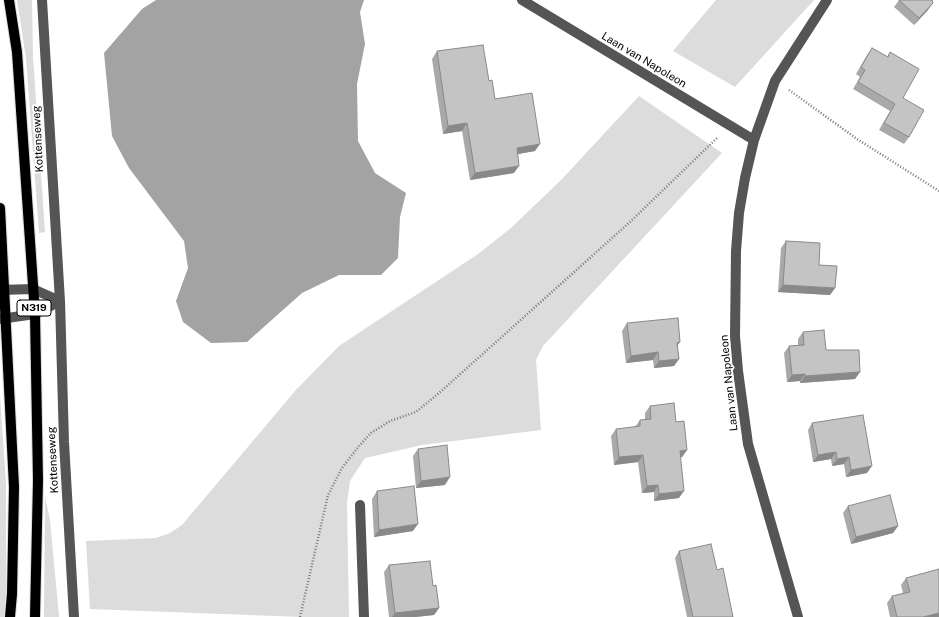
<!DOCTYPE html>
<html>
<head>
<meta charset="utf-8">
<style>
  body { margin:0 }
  canvas { display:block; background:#fff }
</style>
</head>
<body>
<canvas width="939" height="617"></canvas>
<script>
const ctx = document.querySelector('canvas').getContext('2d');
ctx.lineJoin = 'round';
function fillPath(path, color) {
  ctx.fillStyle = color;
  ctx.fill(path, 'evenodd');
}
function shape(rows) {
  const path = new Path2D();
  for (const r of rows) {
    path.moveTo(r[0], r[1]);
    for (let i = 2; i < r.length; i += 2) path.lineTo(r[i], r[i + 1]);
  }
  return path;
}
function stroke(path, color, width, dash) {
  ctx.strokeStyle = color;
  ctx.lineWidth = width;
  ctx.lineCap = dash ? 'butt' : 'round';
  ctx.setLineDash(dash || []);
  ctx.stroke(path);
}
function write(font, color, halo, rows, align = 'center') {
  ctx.font = font + ' "Public Sans",sans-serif';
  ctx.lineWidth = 3.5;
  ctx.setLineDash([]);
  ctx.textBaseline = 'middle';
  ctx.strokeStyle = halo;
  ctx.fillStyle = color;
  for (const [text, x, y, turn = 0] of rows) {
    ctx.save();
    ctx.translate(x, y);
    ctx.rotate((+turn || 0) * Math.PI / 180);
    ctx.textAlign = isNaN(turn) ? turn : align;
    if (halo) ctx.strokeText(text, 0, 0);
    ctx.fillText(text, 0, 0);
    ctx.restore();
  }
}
const green = shape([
  [17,0,32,0,33,57,45,232,39,233,26,58],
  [716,0,814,0,735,87,673,51],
  [639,96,722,153,543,346,536,360,541,430,422,445,365,458,350,481,347,503,349,617,303,617,90,609,86,541,156,538,170,533,182,525,295,391,339,346,478,254,511,228,562,179],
  [0,395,6,483,6,595,4,617,0,617],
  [45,496,50,520,59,617,44,617]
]);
const water = shape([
  [156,0,364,0,360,12,365,44,357,84,358,141,375,173,406,193,400,217,398,258,381,275,339,275,302,293,247,342,211,343,183,322,176,301,188,268,184,241,129,168,112,136,104,53,142,9]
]);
const path = shape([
  [789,90,857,139,939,191],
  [300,617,328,495,342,468,359,446,371,433,390,421,416,412,439,393,630,222,717,138]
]);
const minor = shape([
  [42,0,60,301,64,442,74,617],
  [522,0,754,140],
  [0,290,33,289,60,301],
  [0,319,35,314,60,301],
  [360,505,364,617],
  [798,617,748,444,738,371,735,336,736,251,739,213,745,178,754,140,775,81,827,0]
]);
const major = shape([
  [9,0,17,52,35,314,38,480,35,617],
  [0,208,14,487,12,594,10,617]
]);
const wall = shape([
  [899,0,928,10,914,25,894,7],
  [872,48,887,57,890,52,903,98,909,137,904,144,879,130,890,111,853,89,860,77,856,74,867,55],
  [437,51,489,81,495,99,535,151,518,154,514,173,470,180,462,131,443,134,432,59],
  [786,241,819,265,835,288,830,295,778,292,781,248],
  [627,323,677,347,679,359,674,366,654,368,653,360,626,363,622,331],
  [803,332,826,350,860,372,855,379,800,383,800,381,787,382,784,353,789,346,798,346,798,339],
  [650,406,676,422,687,450,682,457,680,457,679,498,654,501,654,492,642,493,638,462,614,465,611,436,616,429,635,427,640,420,645,420,645,413],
  [812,423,867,473,846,477,844,464,832,466,831,459,813,462,808,430],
  [418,449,445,485,416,488,413,456],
  [377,491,413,531,374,537,372,499],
  [848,506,898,526,893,533,851,544,843,513],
  [679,551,717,570,733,617,687,617,675,558],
  [389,565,433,586,439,608,434,615,415,617,389,617,384,572],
  [906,578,939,617,890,617,887,603,892,596,903,593,901,585]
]);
const shadedWall = shape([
  [933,3,928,10,914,25,919,18],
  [467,123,462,131,443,134,448,126],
  [540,144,535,151,512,155,517,148],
  [519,166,514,173,470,180,475,173],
  [783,285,835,288,830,295,778,292],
  [680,342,675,349,677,343],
  [658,352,653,360,626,363,631,356],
  [679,359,674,366,654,368,659,361],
  [860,372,855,379,800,383,805,376],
  [805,374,800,381,787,382,792,375],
  [687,450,682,457,675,458,680,451],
  [836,452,831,459,813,462,818,455],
  [643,455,638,462,614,465,619,457],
  [849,457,844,464,832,466,837,459],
  [872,466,867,473,846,477,851,470],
  [450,477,445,485,416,488,421,481],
  [658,485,654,492,642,493,647,486],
  [684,491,679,498,654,501,659,494],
  [418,524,413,531,374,537,379,530],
  [898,526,893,533,851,544,856,537],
  [439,608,434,615,415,617,392,617,395,613],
  [939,613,939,617,923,617]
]);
const building = shape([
  [899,0,932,0,933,3,919,18,899,0],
  [483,45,489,81,492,80,495,99,532,93,540,144,517,148,519,166,475,173,467,123,448,126,437,51,483,45],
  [872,48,888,57,890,52,919,69,903,98,924,110,909,137,884,123,895,104,858,82,865,70,861,67,872,48],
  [786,241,820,243,819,265,837,266,835,288,783,285,786,241],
  [678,318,680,342,677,343,679,359,659,361,658,352,631,356,627,323,678,318],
  [824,330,826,350,859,350,860,372,805,376,805,374,792,375,789,346,804,345,803,332,824,330],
  [674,403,676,422,684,421,687,450,680,451,684,491,659,494,658,485,647,486,643,455,619,457,616,429,640,426,640,420,651,419,650,406,674,403],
  [863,415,872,466,851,470,849,457,837,459,836,452,818,455,812,423,863,415],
  [447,445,450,477,421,481,418,449,447,445],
  [414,486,418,524,379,530,377,491,414,486],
  [890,495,898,526,856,537,848,506,890,495],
  [711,544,717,570,723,568,733,617,693,617,679,551,711,544],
  [430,561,433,586,436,585,439,608,395,613,389,565,430,561],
  [939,569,939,613,923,617,897,617,892,596,910,592,906,578,939,569]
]);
const shields = [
  [34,308,34]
];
const shieldNames = [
  ["N319",34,308]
];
const streetNames = [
  ["Laan van Napoleon",644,60,31],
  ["Kottenseweg",38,139,-93],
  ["Laan van Napoleon",729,383,-96],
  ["Kottenseweg",53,460,-93]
];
fillPath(green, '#dcdcdc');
fillPath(water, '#a3a3a3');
stroke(major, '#dbdbdb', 12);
stroke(path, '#777', 2.5, [1, 2]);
stroke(minor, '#555', 10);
stroke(major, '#000', 10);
fillPath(wall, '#a9a9a9');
fillPath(shadedWall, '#898989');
fillPath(building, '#c4c4c4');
stroke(building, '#898989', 1);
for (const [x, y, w] of shields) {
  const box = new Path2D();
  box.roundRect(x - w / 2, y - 8, w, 16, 3);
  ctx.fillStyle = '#fff';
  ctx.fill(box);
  stroke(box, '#000', 1);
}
write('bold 10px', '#000', null, shieldNames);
write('11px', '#000', '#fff', streetNames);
</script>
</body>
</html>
